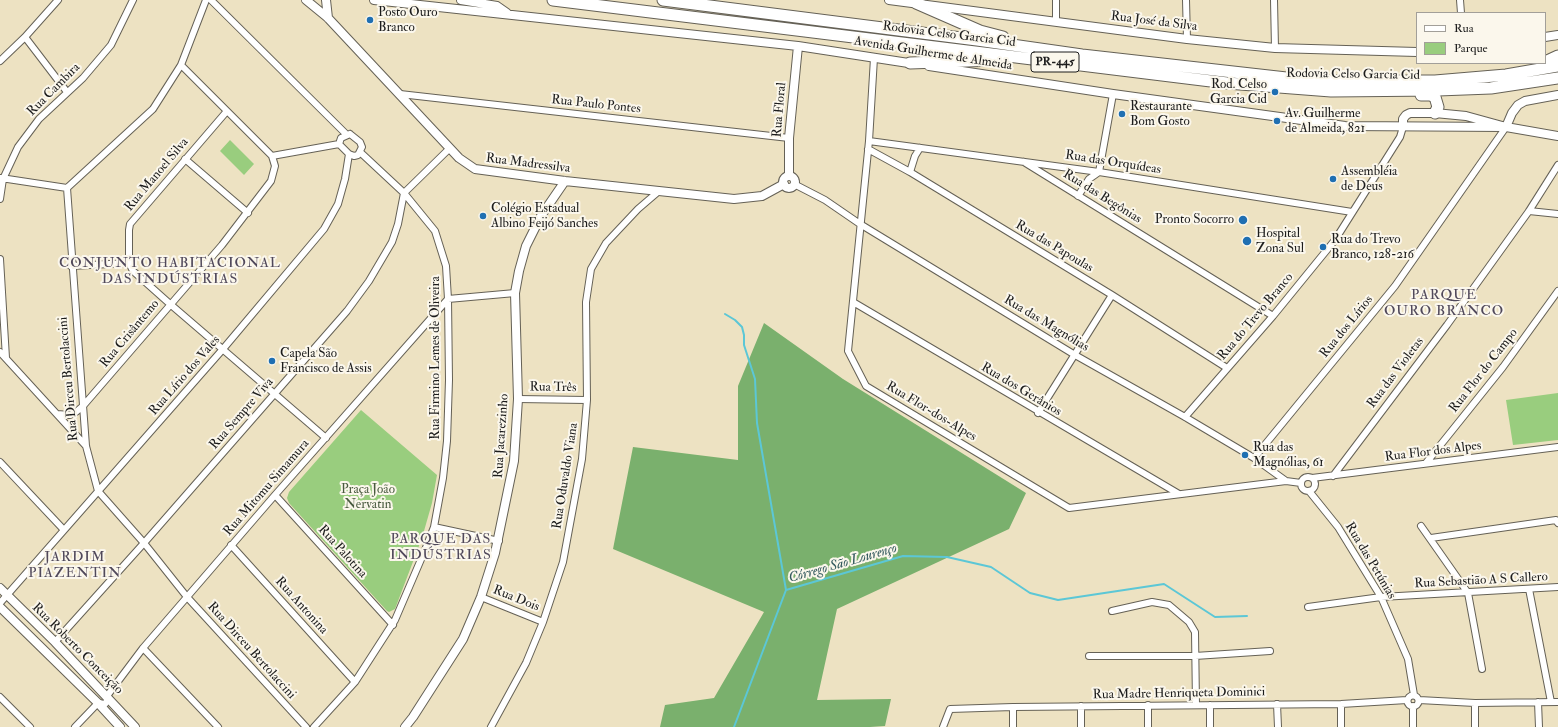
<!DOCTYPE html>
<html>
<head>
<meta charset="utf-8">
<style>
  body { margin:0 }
  #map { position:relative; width:1558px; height:727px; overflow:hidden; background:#ede2c2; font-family:"IM FELL Double Pica",serif }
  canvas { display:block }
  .legend { position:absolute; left:1416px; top:12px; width:130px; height:52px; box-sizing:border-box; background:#fbf7ec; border:1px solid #a29f99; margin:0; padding:5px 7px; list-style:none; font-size:12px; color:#1c1c1c }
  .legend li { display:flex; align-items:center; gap:8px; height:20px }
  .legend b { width:20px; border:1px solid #a29f99 }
</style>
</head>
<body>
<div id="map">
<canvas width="1558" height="727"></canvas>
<ul class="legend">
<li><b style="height:5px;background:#fff"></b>Rua</li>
<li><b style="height:11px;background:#99cd7e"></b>Parque</li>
</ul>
</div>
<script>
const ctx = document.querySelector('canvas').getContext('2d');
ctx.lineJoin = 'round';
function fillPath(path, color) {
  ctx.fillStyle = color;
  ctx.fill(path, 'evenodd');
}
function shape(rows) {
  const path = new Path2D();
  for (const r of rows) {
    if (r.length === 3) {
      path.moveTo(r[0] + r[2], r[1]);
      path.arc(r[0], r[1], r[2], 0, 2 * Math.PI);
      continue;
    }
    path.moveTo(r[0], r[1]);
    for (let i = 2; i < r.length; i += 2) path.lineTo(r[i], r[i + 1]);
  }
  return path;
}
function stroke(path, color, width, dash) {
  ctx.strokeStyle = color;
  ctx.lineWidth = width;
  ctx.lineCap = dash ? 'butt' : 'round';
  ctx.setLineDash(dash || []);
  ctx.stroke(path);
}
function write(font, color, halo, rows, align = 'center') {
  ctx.font = font + ' "IM FELL Double Pica",serif';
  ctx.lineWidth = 4;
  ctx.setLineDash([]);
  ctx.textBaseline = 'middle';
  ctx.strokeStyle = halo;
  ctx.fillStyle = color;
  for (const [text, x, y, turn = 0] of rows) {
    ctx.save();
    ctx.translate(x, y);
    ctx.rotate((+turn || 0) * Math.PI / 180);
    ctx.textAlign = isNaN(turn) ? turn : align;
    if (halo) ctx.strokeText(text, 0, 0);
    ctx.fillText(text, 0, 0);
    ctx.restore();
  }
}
const green = shape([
  [230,140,254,164,244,175,220,151],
  [1558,393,1558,440,1513,445,1506,400],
  [361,410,437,475,432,503,422,538,395,609,389,612,387,611,289,503,287,498,289,492]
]);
const forest = shape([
  [764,323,843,379,1026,493,1009,529,837,609,817,700,891,699,885,726,870,727,660,727,665,705,714,698,764,612,613,549,633,447,738,460,738,386]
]);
const stream = shape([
  [725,314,735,320,742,327,744,335,744,345,755,379,757,423,786,590],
  [734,727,786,590,903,556,947,557,991,567,1030,593,1058,600,1164,584,1215,617,1247,616]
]);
const street = shape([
  [206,0,181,65,153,109,67,188,86,446,98,491,144,543,187,597,306,727],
  [211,0,347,135],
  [1186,0,1187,39],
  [1274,0,1275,48],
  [1460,0,1461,13],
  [1056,22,1056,0],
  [25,37,67,92],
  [874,58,869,141,848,351,866,386,1069,508,1286,481,1301,483],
  [0,61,25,37,58,0],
  [181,65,272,156],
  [400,94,789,138],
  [350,134,360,142,362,147,358,155,354,156,349,154,339,144,341,138,350,134],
  [869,141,1099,172,1352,212],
  [868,149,910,172,1112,295,1227,368],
  [185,159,248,213],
  [1024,162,1273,316],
  [910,172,915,156,920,148],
  [1,178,67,188],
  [794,184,825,200,860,224,1075,355,1185,417,1254,458,1286,481],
  [1078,196,1089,179,1099,172,1113,94],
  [0,199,3,179,18,147,39,119,83,78,111,45,133,0],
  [1529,211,1558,214],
  [0,259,6,358],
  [129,263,129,230,130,224,227,111],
  [71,266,129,263,133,271,170,304,326,438],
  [853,302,1179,494],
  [0,352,86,446],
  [518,399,587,400],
  [1038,413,1112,295],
  [57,414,70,415,76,412,83,406,222,245,271,181,275,166,272,156,339,144],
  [1185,417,1273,316,1335,240,1400,137,1403,127],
  [1254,458,1395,286,1506,127],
  [0,462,64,530],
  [1426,463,1503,367,1558,291],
  [1333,476,1447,325,1529,211,1558,165],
  [1308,484,7],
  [1312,478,1558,447],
  [1309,491,1338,527,1381,597,1408,659,1414,695],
  [275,495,393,625],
  [1421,526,1468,593,1482,669],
  [434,527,499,541],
  [1431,538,1556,520,1558,523],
  [231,545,355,682],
  [1529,589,1551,702],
  [481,597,543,622],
  [0,603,223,349,324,229,338,204,345,179,349,154],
  [1308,607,1381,597,1558,587],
  [1112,611,1152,602,1169,605,1189,622,1195,632,1196,705],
  [55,642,144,543,347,311,369,281,392,242,398,224,404,193,450,148],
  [143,648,218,727],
  [1089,656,1195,656,1270,651],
  [1413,701,5.5],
  [0,697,30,727],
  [1419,700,1475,703,1558,702],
  [1538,702,1539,727],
  [98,703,105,704,107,701,107,696,143,648,275,495,448,299,515,293],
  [1475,703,1475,727],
  [1277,704,1278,727],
  [1341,704,1341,727],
  [1210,705,1210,727],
  [1081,706,1081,727],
  [1013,707,1013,727],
  [75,727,98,703],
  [314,727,355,682,395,620,425,550,434,527,443,478,447,441,449,380,448,299,446,266,435,231,404,193,360,152],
  [491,727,526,663,543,622,563,562,582,459,587,400,586,302,591,269,606,243,638,209,659,191],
  [943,727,950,709,1013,707,1341,704,1407,700],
  [1148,727,1148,705],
  [1413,727,1413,706]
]);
const secondary = shape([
  [306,0,328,18,459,158,475,169,565,181,734,199,762,196,784,184],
  [326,0,328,18],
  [374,0,798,46,915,64],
  [461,0,497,6,507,13],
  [889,0,1187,39,1275,48,1417,52],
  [1545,37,1558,35],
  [929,66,1113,94,1345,126,1506,127],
  [1403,127,1403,119,1406,115,1410,113,1435,113,1466,116,1506,127,1558,136],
  [1506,127,1512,113,1518,105,1525,101,1558,95],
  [789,176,789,138,798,46],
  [789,182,6],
  [0,588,55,642,135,727],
  [0,607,98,703,120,727],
  [405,727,413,717,463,639,481,597,495,553,514,461,518,399,515,293,519,271,526,246,541,216,565,181]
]);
const highway = shape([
  [553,0,1227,83,1331,91,1438,90,1491,88,1558,78],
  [663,0,977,40,1082,55,1313,81,1435,81,1506,75,1558,66],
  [916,3,980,31,1003,37],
  [1545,62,1558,56],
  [910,63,995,60],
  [1421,95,1430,95,1435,97,1438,107,1435,113]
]);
const markers = [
  [370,20,4,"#1f6fb2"],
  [1275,92,4,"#1f6fb2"],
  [1122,114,4,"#1f6fb2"],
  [1277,121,4,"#1f6fb2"],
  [1333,179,4,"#1f6fb2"],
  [483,216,4,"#1f6fb2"],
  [1243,220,5,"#1f6fb2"],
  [1247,241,5,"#1f6fb2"],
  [1323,247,4,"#1f6fb2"],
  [272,361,4,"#1f6fb2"],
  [1245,455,4,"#1f6fb2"]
];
const shields = [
  [1055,62,48]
];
const shieldNames = [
  ["PR-445",1055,62]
];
const poiNames = [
  ["Posto Ouro",378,13],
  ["Branco",378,28],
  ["Rod. Celso",1267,85,"right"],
  ["Garcia Cid",1267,100,"right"],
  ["Restaurante",1130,107],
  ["Bom Gosto",1130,122],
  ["Av. Guilherme",1285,114],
  ["de Almeida, 821",1285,129],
  ["Assembléia",1341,172],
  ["de Deus",1341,187],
  ["Colégio Estadual",491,209],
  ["Albino Feijó Sanches",491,224],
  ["Pronto Socorro",1234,220,"right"],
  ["Hospital",1256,234],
  ["Zona Sul",1256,249],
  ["Rua do Trevo",1331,240],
  ["Branco, 128-216",1331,255],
  ["Capela São",280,354],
  ["Francisco de Assis",280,369],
  ["Rua das",1253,448],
  ["Magnólias, 61",1253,463]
];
const streetNames = [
  ["Rua José da Silva",1154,22,7],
  ["Rodovia Celso Garcia Cid",949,35,7],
  ["Avenida Guilherme de Almeida",933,54,9],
  ["Rodovia Celso Garcia Cid",1353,75,1],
  ["Rua Cambira",54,90,-45],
  ["Rua Paulo Pontes",596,105,6],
  ["Rua Floral",780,110,-85],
  ["Rua das Orquídeas",1113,163,9],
  ["Rua Madressilva",528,164,7],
  ["Rua Manoel Silva",157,175,-50],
  ["Rua das Begônias",1102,197,32],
  ["Rua das Papoulas",1054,247,31],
  ["Rua do Trevo Branco",1256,317,-50],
  ["Rua das Magnólias",1046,324,31],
  ["Rua dos Lírios",1347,327,-51],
  ["Rua Crisântemo",130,334,-50],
  ["Rua Firmino Lemes de Oliveira",436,358,-90],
  ["Rua Flor do Campo",1484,371,-52],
  ["Rua das Violetas",1396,373,-53],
  ["Rua Lírio dos Vales",185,376,-49],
  ["Rua Dirceu Bertolaccini",69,379,-95],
  ["Rua Três",553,388,1],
  ["Rua dos Gerânios",1021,390,31],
  ["Rua Flor-dos-Alpes",931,412,31],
  ["Rua Sempre Viva",242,414,-49],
  ["Rua Jacarezinho",502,436,-86],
  ["Rua Flor dos Alpes",1433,452,-7],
  ["Rua Oduvaldo Viana",566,476,-81],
  ["Rua Mitomu Simamura",267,488,-49],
  ["Rua Palotina",342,552,48],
  ["Rua das Petúnias",1370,561,59],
  ["Rua Sebastião A S Callero",1481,581,-3],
  ["Rua Dois",516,599,22],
  ["Rua Antonina",301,606,48],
  ["Rua Roberto Conceição",77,649,45],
  ["Rua Dirceu Bertolaccini",251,651,48],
  ["Rua Madre Henriqueta Dominici",1179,694,-1]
];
const parkNames = [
  ["Praça João",368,490],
  ["Nervatin",368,505]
];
const neighbourhoodNames = [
  ["CONJUNTO HABITACIONAL",170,264],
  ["DAS INDÚSTRIAS",170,280],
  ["PARQUE",1444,296],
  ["OURO BRANCO",1444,312],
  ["PARQUE DAS",441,540],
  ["INDÚSTRIAS",441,556],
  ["JARDIM",75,558],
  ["PIAZENTIN",75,574]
];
const waterNames = [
  ["Córrego São Lourenço",843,564,-16]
];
fillPath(green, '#99cd7e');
fillPath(forest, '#7ab06d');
stroke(stream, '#5cc7d6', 2);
stroke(street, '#656156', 8);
stroke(secondary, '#656156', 10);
stroke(highway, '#656156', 13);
stroke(street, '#fff', 6);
stroke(secondary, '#fff', 8);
stroke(highway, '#fff', 11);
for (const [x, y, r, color] of markers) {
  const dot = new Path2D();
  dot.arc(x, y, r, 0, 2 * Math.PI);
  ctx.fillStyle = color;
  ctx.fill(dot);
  stroke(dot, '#fbf7ec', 1.5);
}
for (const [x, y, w] of shields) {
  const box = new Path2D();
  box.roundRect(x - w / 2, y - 10, w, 20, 3);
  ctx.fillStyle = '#fbf7ec';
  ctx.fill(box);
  stroke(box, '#1c1c1c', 1);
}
write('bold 12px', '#1c1c1c', null, shieldNames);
write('13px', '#1c1c1c', '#fbf7ec', poiNames, 'left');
write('13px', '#1c1c1c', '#fbf7ec', streetNames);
write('13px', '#485a3e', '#fbf7ec', parkNames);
ctx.letterSpacing = '1px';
write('14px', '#50485a', '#fbf7ec', neighbourhoodNames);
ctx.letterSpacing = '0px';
write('italic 14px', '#32585d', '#fbf7ec', waterNames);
</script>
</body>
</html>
